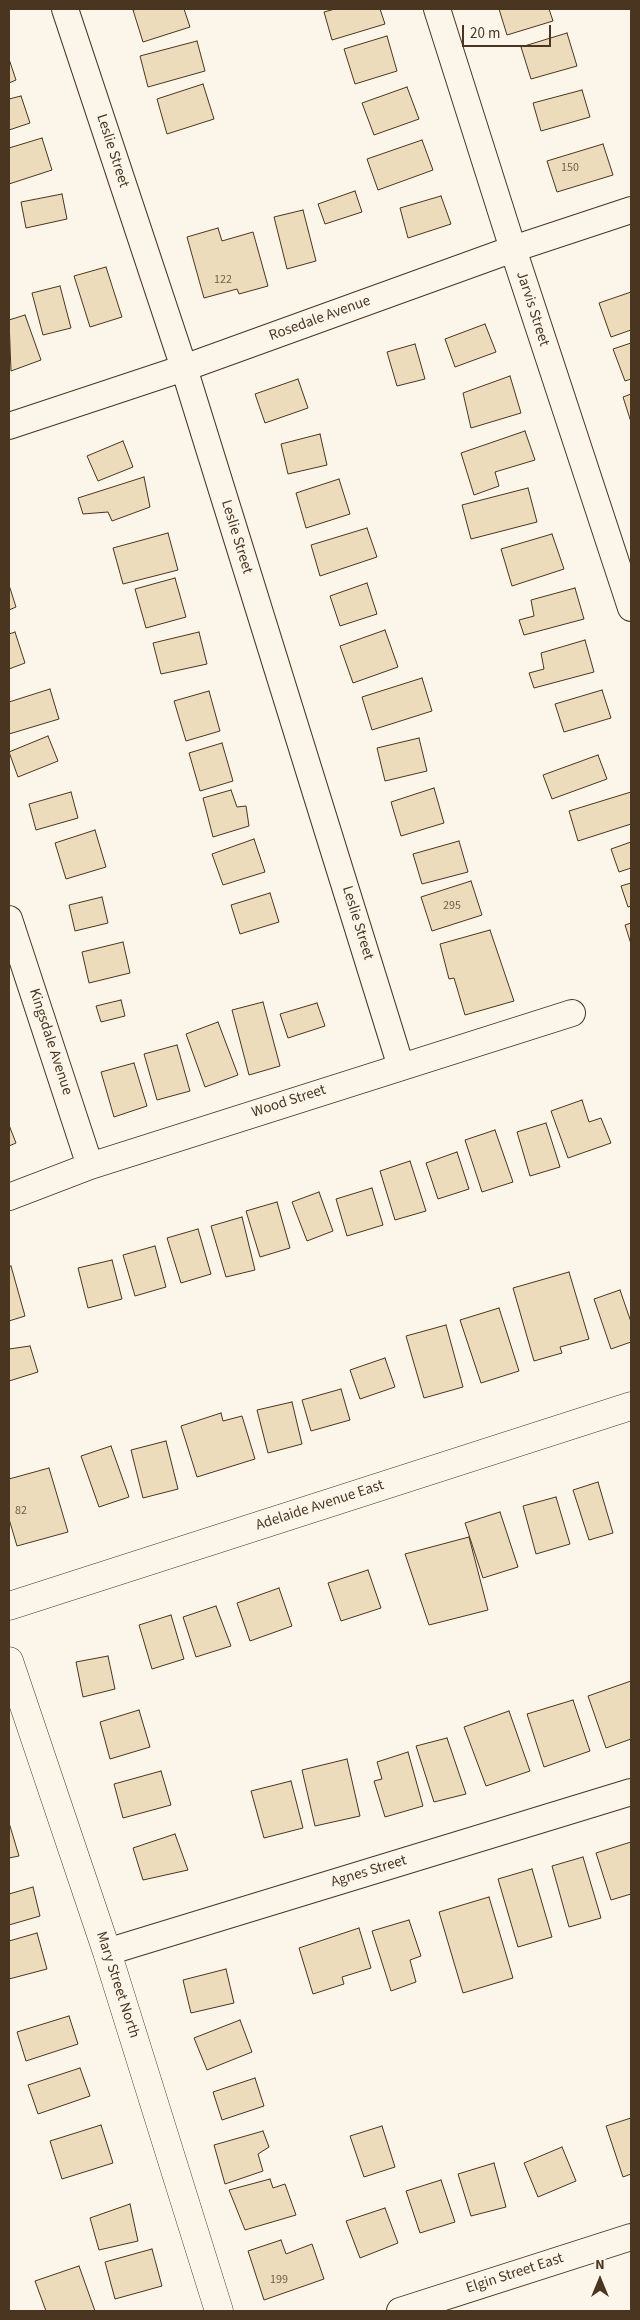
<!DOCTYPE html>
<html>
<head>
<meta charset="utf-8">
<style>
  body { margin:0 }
  #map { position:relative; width:640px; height:2320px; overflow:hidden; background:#fbf6e9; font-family:"Source Sans 3",sans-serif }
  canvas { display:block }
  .frame { position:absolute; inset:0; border:10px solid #4a3520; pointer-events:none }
  .north { position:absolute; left:575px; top:2255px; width:50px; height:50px; -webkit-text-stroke:4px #fbf6e9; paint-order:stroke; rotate:0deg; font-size:14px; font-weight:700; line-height:20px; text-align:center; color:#4a3520 }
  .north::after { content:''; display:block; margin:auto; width:18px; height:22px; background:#4a3520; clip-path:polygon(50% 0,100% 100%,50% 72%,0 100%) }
  .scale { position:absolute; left:462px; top:25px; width:89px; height:22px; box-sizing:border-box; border:2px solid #4a3520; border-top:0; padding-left:6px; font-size:15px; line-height:18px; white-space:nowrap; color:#4a3520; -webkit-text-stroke:4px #fbf6e9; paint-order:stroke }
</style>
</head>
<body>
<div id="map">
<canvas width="640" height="2320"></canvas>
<div class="frame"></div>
<div class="north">N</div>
<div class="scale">20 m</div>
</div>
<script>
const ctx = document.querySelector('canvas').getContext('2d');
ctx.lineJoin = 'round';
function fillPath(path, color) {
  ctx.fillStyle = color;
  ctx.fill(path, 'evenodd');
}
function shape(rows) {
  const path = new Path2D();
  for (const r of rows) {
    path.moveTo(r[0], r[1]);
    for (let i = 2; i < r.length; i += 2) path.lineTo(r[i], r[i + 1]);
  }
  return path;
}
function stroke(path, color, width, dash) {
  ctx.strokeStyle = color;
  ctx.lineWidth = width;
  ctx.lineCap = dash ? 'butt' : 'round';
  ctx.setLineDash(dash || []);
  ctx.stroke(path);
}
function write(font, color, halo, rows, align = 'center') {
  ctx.font = font + ' "Source Sans 3",sans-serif';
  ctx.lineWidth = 4;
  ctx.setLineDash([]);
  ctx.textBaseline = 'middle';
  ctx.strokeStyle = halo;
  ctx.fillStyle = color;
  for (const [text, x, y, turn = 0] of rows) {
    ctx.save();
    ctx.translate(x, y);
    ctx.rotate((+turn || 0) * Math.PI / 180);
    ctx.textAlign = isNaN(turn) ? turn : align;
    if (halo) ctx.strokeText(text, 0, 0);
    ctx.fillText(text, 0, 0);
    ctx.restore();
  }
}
const building = shape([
  [138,9,184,9,190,27,143,42,133,10,138,9],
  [335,9,380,9,385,24,332,40,324,12,335,9],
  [499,9,549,9,553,21,507,35,499,9],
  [567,33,577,66,531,79,521,47,567,33],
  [387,36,397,71,355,84,344,49,387,36],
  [197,41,205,71,148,87,140,56,197,41],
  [9,59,16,80,9,83,9,59],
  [203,84,214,119,167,134,157,99,203,84],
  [407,87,419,119,374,135,362,103,407,87],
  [582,90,590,117,541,131,533,103,582,90],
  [21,96,30,123,9,130,9,99,21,96],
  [42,138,52,170,9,184,9,148,42,138],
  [422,140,433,170,378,190,367,159,422,140],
  [603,144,613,175,557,192,547,161,603,144],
  [355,191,362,212,325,224,318,204,355,191],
  [62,194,67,219,26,228,21,202,62,194],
  [441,196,451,224,408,238,400,208,441,196],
  [303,210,316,261,287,269,274,217,303,210],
  [218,228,222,241,253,232,268,286,239,294,237,289,204,298,187,237,218,228],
  [106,267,122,317,90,327,74,276,106,267],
  [60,286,71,328,43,335,32,293,60,286],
  [631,292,631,330,611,337,599,303,631,292],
  [25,315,41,360,11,371,9,320,25,315],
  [485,324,496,352,455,367,445,339,485,324],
  [631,343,631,379,625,381,613,349,631,343],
  [415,344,425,379,397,386,387,352,415,344],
  [510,376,521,413,471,428,463,393,510,376],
  [298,379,308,408,265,423,255,394,298,379],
  [631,394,631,422,623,397,631,394],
  [525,431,535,460,495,472,499,486,474,495,461,453,525,431],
  [320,434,327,465,288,474,281,444,320,434],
  [123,441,133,467,98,481,87,456,123,441],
  [144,477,150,507,112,521,108,512,83,514,78,498,144,477],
  [339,479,350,514,306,528,296,493,339,479],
  [528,488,537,522,471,539,462,505,528,488],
  [367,528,377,557,320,576,311,545,367,528],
  [168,533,178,570,123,584,113,548,168,533],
  [552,534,564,569,512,586,501,549,552,534],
  [175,578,186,617,146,628,135,589,175,578],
  [367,583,377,614,340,626,330,596,367,583],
  [9,585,16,607,9,610,9,585],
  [575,588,584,619,524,635,519,620,534,616,531,600,575,588],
  [385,630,398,667,353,683,340,646,385,630],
  [15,632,25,663,9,669,9,634,15,632],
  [199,632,207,664,161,674,153,643,199,632],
  [585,640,594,672,534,688,529,673,544,669,541,653,585,640],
  [422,678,432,711,372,730,362,697,422,678],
  [50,689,59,719,9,734,9,702,50,689],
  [602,690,611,718,564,732,555,704,602,690],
  [209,691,220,731,186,741,174,701,209,691],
  [48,736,58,761,18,777,9,752,48,736],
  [419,738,427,771,385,781,377,748,419,738],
  [222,743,233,781,200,791,189,753,222,743],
  [598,755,607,779,552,799,543,775,598,755],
  [434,788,444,823,401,836,391,802,434,788],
  [231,790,237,807,246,806,249,826,213,837,203,798,231,790],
  [71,792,78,818,36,830,29,804,71,792],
  [631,792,631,824,578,841,569,811,631,792],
  [95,830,106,867,66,879,55,843,95,830],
  [254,839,265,872,223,885,212,854,254,839],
  [459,841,468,872,422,884,413,854,459,841],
  [631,842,631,868,619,872,611,849,631,842],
  [471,881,482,915,432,931,421,897,471,881],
  [631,883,631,906,628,907,621,886,631,883],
  [270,893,279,922,240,934,231,905,270,893],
  [102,897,108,923,75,931,69,905,102,897],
  [631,923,631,944,625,925,631,923],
  [490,930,514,1001,465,1015,454,978,449,979,440,944,490,930],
  [123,942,130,973,89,983,82,952,123,942],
  [121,1000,125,1016,101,1022,96,1006,121,1000],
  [263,1002,280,1066,249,1075,232,1010,263,1002],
  [317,1003,325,1026,288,1038,280,1014,317,1003],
  [218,1022,238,1075,205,1087,186,1034,218,1022],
  [177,1045,190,1091,157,1100,144,1054,177,1045],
  [134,1063,147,1106,114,1117,101,1072,134,1063],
  [582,1100,589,1122,601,1118,611,1143,568,1158,551,1111,582,1100],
  [546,1123,560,1167,530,1176,517,1132,546,1123],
  [9,1125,16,1143,9,1146,9,1125],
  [495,1130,513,1182,482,1192,465,1140,495,1130],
  [457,1152,469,1189,438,1199,426,1163,457,1152],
  [410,1161,426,1211,395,1220,380,1171,410,1161],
  [372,1188,383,1225,347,1236,336,1199,372,1188],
  [319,1192,333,1231,307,1241,292,1202,319,1192],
  [277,1202,290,1248,260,1257,246,1211,277,1202],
  [242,1217,255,1270,226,1277,211,1226,242,1217],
  [198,1229,211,1274,181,1283,167,1238,198,1229],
  [155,1246,166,1287,135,1296,123,1255,155,1246],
  [112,1260,122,1299,88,1308,78,1268,112,1260],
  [11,1266,25,1316,9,1321,9,1267,11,1266],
  [569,1272,589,1339,560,1347,562,1353,534,1361,513,1288,569,1272],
  [620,1290,631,1322,631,1342,611,1349,594,1299,620,1290],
  [499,1308,519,1371,481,1383,460,1320,499,1308],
  [446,1325,463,1387,424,1398,406,1336,446,1325],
  [30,1346,38,1372,9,1381,9,1349,30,1346],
  [385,1358,395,1387,360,1399,350,1370,385,1358],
  [341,1389,350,1420,311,1431,302,1400,341,1389],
  [292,1402,302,1444,268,1453,257,1410,292,1402],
  [221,1413,223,1421,242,1416,255,1459,197,1477,181,1426,221,1413],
  [166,1441,178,1489,143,1498,131,1450,166,1441],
  [111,1446,129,1497,99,1507,81,1456,111,1446],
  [49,1468,68,1532,17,1546,9,1519,9,1479,49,1468],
  [598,1482,613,1533,589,1540,573,1490,598,1482],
  [556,1497,570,1544,536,1554,523,1506,556,1497],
  [500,1512,518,1567,483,1578,465,1523,500,1512],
  [469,1537,488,1610,429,1625,405,1554,469,1537],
  [368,1570,381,1608,341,1621,328,1583,368,1570],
  [279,1588,292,1626,250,1641,237,1603,279,1588],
  [216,1606,231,1646,196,1657,183,1617,216,1606],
  [171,1615,184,1659,152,1669,139,1625,171,1615],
  [108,1656,115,1689,83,1697,76,1662,108,1656],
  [631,1681,631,1739,606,1748,588,1696,631,1681],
  [573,1700,590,1751,544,1767,527,1714,573,1700],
  [139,1710,150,1747,110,1759,100,1722,139,1710],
  [509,1711,530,1771,486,1786,464,1727,509,1711],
  [447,1738,466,1794,434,1802,416,1746,447,1738],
  [408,1752,423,1806,385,1817,374,1781,382,1779,377,1762,408,1752],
  [347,1759,360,1816,315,1826,302,1770,347,1759],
  [161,1771,171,1805,123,1818,114,1784,161,1771],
  [291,1781,303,1828,264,1838,251,1791,291,1781],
  [10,1826,19,1856,9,1858,9,1827,10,1826],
  [175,1834,188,1870,143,1880,133,1848,175,1834],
  [631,1842,631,1894,611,1900,596,1853,631,1842],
  [583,1857,601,1918,569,1927,552,1866,583,1857],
  [532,1869,552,1937,518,1947,498,1879,532,1869],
  [33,1887,40,1916,9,1925,9,1894,33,1887],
  [489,1897,513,1978,463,1993,439,1912,489,1897],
  [409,1920,421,1956,410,1960,416,1982,391,1991,372,1931,409,1920],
  [359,1928,371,1968,342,1977,344,1984,313,1994,299,1948,359,1928],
  [37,1933,47,1969,9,1979,9,1941,37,1933],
  [226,1969,234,2003,191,2013,183,1980,226,1969],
  [69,2016,78,2044,26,2061,17,2032,69,2016],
  [240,2020,252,2052,207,2070,194,2038,240,2020],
  [80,2068,90,2096,38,2114,28,2085,80,2068],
  [255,2078,264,2106,222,2120,213,2092,255,2078],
  [631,2118,631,2174,623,2177,606,2126,631,2118],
  [101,2125,113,2163,62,2179,50,2141,101,2125],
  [382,2126,395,2167,364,2177,350,2136,382,2126],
  [263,2131,269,2147,258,2154,263,2171,225,2184,214,2145,263,2131],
  [562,2147,576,2181,538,2197,524,2163,562,2147],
  [494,2163,506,2207,471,2216,458,2174,494,2163],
  [270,2179,273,2188,285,2184,296,2215,245,2230,229,2190,270,2179],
  [441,2180,455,2222,420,2233,406,2191,441,2180],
  [130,2204,138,2241,99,2250,90,2218,130,2204],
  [385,2208,398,2243,360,2258,346,2221,385,2208],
  [281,2240,286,2254,312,2244,324,2279,264,2300,248,2251,281,2240],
  [152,2249,162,2286,115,2299,105,2262,152,2249],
  [79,2266,95,2311,46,2311,35,2281,79,2266]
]);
const minor = shape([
  [65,9,184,368,401,1067],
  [437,9,513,249,631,608],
  [9,426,184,368,513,249,631,210],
  [9,919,90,1166],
  [9,1197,90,1166,572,1013],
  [107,1952,631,1792],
  [400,2311,631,2237]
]);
const tertiary = shape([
  [9,1661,107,1952,219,2311]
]);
const secondary = shape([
  [9,1606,631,1406]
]);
const numberNames = [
  ["150",570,168],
  ["122",223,280],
  ["295",452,906],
  ["82",21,1511],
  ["199",279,2280]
];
const streetNames = [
  ["Leslie Street",112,151,72],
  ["Jarvis Street",532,309,72],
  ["Rosedale Avenue",320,319,-20],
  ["Leslie Street",236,537,73],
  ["Leslie Street",357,923,73],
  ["Kingsdale Avenue",50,1042,72],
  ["Wood Street",289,1102,-18],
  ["Adelaide Avenue East",320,1506,-18],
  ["Agnes Street",369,1872,-17],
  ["Mary Street North",117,1985,72],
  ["Elgin Street East",515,2274,-18]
];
fillPath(building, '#ecdcbc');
stroke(building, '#4a3520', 1);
stroke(minor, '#4a3520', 28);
stroke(tertiary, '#4a3520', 29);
stroke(secondary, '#4a3520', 29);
stroke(minor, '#fbf6e9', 26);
stroke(tertiary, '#fbf6e9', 28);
stroke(secondary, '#fbf6e9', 28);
write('12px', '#725f47', null, numberNames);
write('15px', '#4a3520', '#fbf6e9', streetNames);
</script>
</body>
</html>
